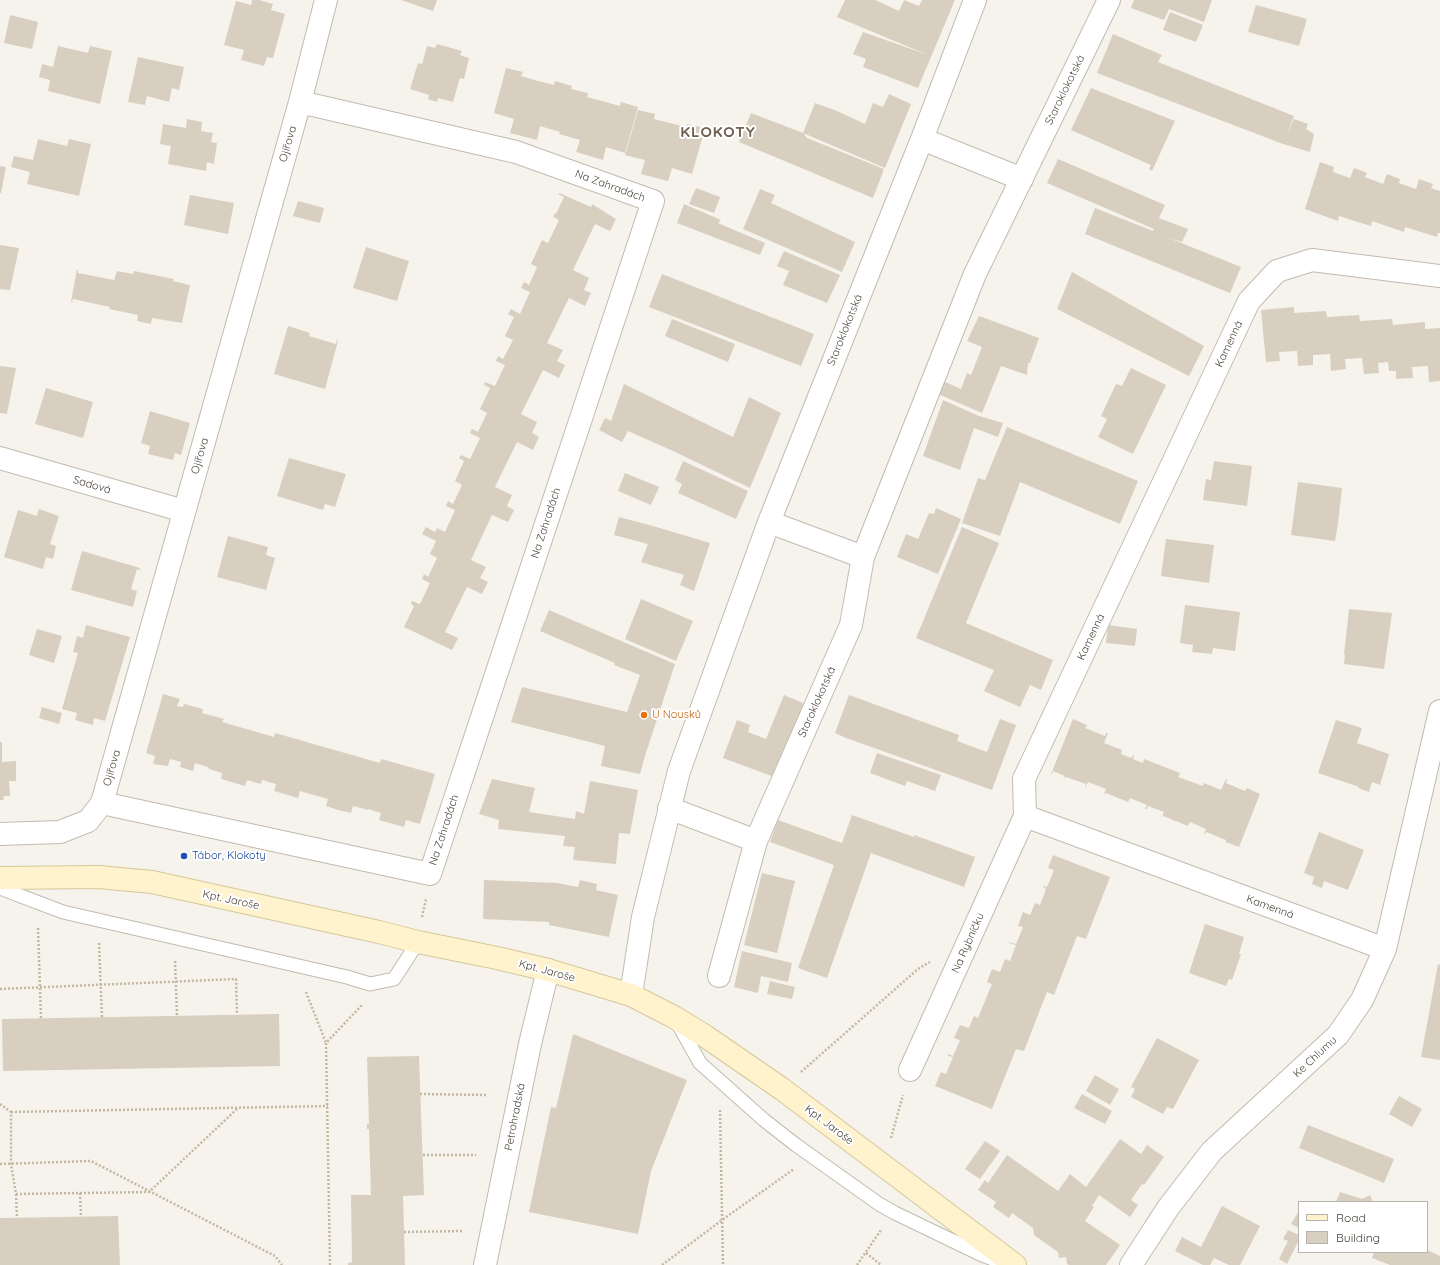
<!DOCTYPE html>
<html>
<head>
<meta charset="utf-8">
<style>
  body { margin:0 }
  #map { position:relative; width:1440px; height:1265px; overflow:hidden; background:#f6f3ec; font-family:Quicksand,sans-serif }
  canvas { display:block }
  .legend { position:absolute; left:1298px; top:1201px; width:130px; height:52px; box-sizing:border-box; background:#fff; border:1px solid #b7b4b0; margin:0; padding:5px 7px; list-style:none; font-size:12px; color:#4b4439 }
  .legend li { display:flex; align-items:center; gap:8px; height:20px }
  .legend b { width:20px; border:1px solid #b7b4b0 }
</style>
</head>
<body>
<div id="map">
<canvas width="1440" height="1265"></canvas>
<ul class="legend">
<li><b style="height:5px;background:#fff3cd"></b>Road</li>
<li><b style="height:11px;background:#d8cfc1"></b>Building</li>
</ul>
</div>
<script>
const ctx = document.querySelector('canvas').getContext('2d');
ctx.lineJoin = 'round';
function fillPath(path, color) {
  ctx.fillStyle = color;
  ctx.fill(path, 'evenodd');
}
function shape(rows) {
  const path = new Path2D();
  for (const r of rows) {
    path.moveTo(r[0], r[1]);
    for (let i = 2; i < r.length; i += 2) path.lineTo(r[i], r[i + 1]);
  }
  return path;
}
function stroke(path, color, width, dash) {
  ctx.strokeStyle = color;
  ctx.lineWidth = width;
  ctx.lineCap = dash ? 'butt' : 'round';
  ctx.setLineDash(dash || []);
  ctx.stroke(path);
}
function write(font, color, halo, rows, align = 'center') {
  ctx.font = font + ' Quicksand,sans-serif';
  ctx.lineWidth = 4;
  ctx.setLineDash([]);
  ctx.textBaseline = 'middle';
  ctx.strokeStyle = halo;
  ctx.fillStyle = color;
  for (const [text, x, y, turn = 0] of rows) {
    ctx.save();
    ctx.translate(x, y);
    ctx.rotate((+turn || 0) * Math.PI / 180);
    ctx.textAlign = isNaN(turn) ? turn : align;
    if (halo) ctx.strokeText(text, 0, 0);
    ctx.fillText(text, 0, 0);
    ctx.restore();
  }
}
const building = shape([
  [252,0,259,0,273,4,271,10,285,14,273,58,267,57,264,66,241,60,244,50,224,45,236,1,251,5],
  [401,0,437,0,433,11],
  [845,0,875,0,899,11,904,0,919,6,922,0,955,0,918,88,863,67,866,59,853,54,863,32,928,55,837,17],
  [1134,0,1212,0,1204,22,1169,9,1164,20,1131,8],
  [1256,5,1307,19,1299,46,1248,32],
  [1170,12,1203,25,1196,42,1163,30],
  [10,15,38,22,32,49,4,43],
  [1113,34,1162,55,1158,62,1294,116,1287,135,1294,119,1308,124,1306,129,1314,134,1310,152,1283,144,1097,73],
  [437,44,462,51,460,55,469,58,464,79,460,78,453,102,438,98,437,102,428,99,429,95,410,89,418,63,422,64,427,46,435,48],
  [58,46,88,53,90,46,112,51,100,104,48,91,50,80,39,77,42,64,53,67],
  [138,57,184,67,179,90,172,88,169,102,147,96,145,105,128,102],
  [506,68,523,72,521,76,538,81,554,85,555,81,572,86,571,89,588,93,587,97,620,106,621,102,638,107,625,153,606,147,603,160,576,152,580,140,559,134,560,132,540,126,537,140,510,133,514,119,494,113],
  [1091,88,1175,121,1152,171,1149,169,1151,165,1071,130],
  [889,94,911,104,885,168,803,133,815,103,837,111,865,124,873,103,883,107],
  [638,110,655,114,654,119,686,127,687,124,705,128,692,174,672,168,668,181,641,174,645,160,625,155],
  [751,113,803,133,807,138,884,169,873,198,739,142],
  [187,119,202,122,201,131,213,133,211,142,217,143,214,164,207,162,206,171,168,164,171,146,160,144,163,124,186,128],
  [38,139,67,146,69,139,91,144,79,196,27,184,30,172,11,167,14,156,33,160],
  [1058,159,1165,205,1159,218,1188,229,1182,242,1169,238,1241,267,1230,293,1085,234,1095,208,1153,231,1154,229,1047,183],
  [1320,162,1334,167,1333,172,1350,178,1354,168,1367,173,1365,177,1383,184,1387,174,1400,179,1399,183,1416,189,1419,179,1433,184,1431,188,1440,191,1440,233,1438,233,1437,237,1405,227,1404,232,1372,221,1371,226,1339,216,1338,221,1305,209],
  [0,166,6,167,1,193,0,193],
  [696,188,720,197,714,213,689,204],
  [760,189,775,195,771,203,855,242,842,272,743,229],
  [559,193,591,207,592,204,616,219,610,231,595,224,573,270,589,278,584,290,591,293,585,306,569,298,547,343,563,350,557,361,565,365,559,378,543,370,521,414,537,422,532,433,539,437,533,450,517,442,495,487,512,495,507,506,514,510,508,522,492,515,471,560,486,567,480,578,488,582,482,594,467,587,445,632,458,638,452,650,404,627,414,606,411,604,412,601,420,604,430,583,422,579,424,574,428,577,437,558,430,554,436,541,422,534,426,527,435,532,437,528,445,532,455,510,446,506,448,501,453,504,462,485,455,481,464,461,459,458,461,455,470,459,480,438,470,433,472,429,478,432,487,413,480,409,490,388,484,385,485,382,495,386,505,365,496,361,498,356,503,359,513,340,505,336,514,317,508,314,511,309,520,314,530,292,521,288,524,282,529,285,537,267,531,264,542,240,548,243,559,220,553,217,555,213,556,214,564,197,558,194],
  [190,195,234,203,228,234,184,225],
  [298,201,324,208,320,223,293,216],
  [684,204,721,220,718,223,765,243,760,255,677,223],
  [0,245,19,248,10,290,0,289],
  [366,247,409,261,397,301,353,288],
  [784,251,840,275,827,303,783,285,789,271,777,266],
  [77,269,78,270,78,273,114,280,117,271,133,274,134,271,174,279,173,281,190,285,182,323,152,318,151,324,137,321,138,315,109,309,110,307,73,299,72,303,71,302],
  [1072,272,1204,346,1189,376,1057,309],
  [662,274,814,334,801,366,649,307],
  [1294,307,1294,313,1326,311,1327,317,1359,315,1360,321,1392,319,1393,325,1425,322,1425,329,1440,328,1440,381,1429,382,1428,366,1412,367,1413,378,1396,379,1396,371,1389,371,1388,362,1378,363,1379,373,1364,374,1362,358,1345,359,1346,369,1331,371,1330,354,1313,355,1313,365,1298,366,1297,351,1279,352,1280,361,1266,362,1261,310],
  [979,316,1039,338,1030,363,1028,363,1027,375,1001,366,982,413,938,394,943,381,961,389,967,373,971,375,982,347,967,341],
  [672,319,735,344,728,362,665,336],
  [288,326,310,333,309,336,336,344,337,340,338,341,325,389,274,374],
  [0,366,16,368,7,414,0,413],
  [1131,368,1166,385,1133,454,1098,437,1107,419,1101,416,1108,401,1116,384,1122,386],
  [624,384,733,437,749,397,781,413,750,488,673,451,628,431,622,442,599,430,605,418,611,421],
  [46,388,93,402,83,438,35,424],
  [943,400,979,416,1003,423,998,437,974,428,960,470,923,456],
  [150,411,190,423,181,455,175,453,173,460,148,454,150,446,141,443],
  [1007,427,1138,481,1120,524,1020,482,1000,536,962,523,978,478,985,480],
  [289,458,346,474,335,507,325,504,323,510,277,496],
  [683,461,748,491,736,519,678,493,682,484,675,480],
  [1214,461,1252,466,1247,506,1203,500,1206,479,1211,480],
  [625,473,659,487,651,505,618,491],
  [1298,482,1342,488,1338,523,1335,541,1291,535],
  [936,508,961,519,938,574,897,557,906,534,918,539,929,513,934,514],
  [39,509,59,516,50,544,56,546,53,559,46,557,43,569,4,557,18,510,37,516],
  [619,517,653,526,710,543,694,591,680,585,684,575,641,562,648,544,614,535],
  [962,527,999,543,966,623,1053,660,1041,690,1030,685,1020,707,984,691,994,670,916,638],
  [228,536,268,547,266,555,275,558,266,590,217,577],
  [1166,539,1214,545,1209,583,1161,576],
  [82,551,140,568,140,570,137,569,131,589,137,591,133,607,71,590],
  [641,599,693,621,676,661,625,639],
  [1185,605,1240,612,1235,651,1213,648,1212,654,1192,652,1193,645,1180,643],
  [1349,609,1392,613,1384,669,1344,664,1345,655,1344,655],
  [549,610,675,664,645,756,640,774,601,766,605,746,511,722,522,687,627,712,640,675,614,665,615,663,540,631],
  [86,625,130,637,105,721,94,718,93,725,75,720,77,713,62,709,78,653,73,652,77,636,83,638],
  [1108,625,1137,629,1135,646,1106,643],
  [37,629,62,636,54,663,29,655],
  [163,694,180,699,177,706,183,707,184,704,203,709,202,713,224,719,222,722,274,737,275,733,380,763,381,759,435,774,420,824,406,820,404,827,379,820,381,813,368,809,368,810,353,806,351,813,338,810,326,806,328,799,300,791,298,798,274,791,276,784,262,780,261,784,247,780,245,786,221,779,222,773,209,769,208,767,195,763,193,771,180,767,181,762,170,759,168,766,153,764,155,756,146,753],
  [784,695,805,704,774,777,723,758,737,720,750,725,748,732,766,739],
  [849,695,959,735,957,741,987,752,1000,719,1016,725,992,790,846,738,835,733],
  [42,707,62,713,59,724,39,718],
  [1073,719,1087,725,1085,728,1105,736,1106,733,1108,733,1104,743,1122,750,1121,754,1131,758,1133,755,1134,755,1133,759,1143,763,1144,759,1180,773,1178,777,1203,786,1204,783,1221,790,1226,779,1227,779,1226,783,1245,791,1247,788,1260,794,1239,847,1226,842,1226,840,1206,832,1205,834,1204,833,1206,829,1190,822,1188,826,1176,821,1174,822,1175,821,1164,816,1162,817,1164,812,1148,806,1147,809,1145,809,1147,805,1130,798,1128,802,1106,793,1105,794,1104,794,1106,789,1088,782,1085,789,1086,784,1066,777,1065,778,1064,778,1065,776,1053,771,1052,774,1051,774],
  [1336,720,1362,728,1357,743,1389,754,1380,785,1372,782,1369,792,1358,788,1359,787,1318,773],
  [0,742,2,742,2,762,16,761,16,781,9,781,10,796,3,796,4,800,0,800],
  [877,753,941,775,935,791,907,781,905,786,870,773],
  [492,779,535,788,529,812,575,819,576,811,584,814,590,781,638,790,630,834,619,833,616,864,573,860,575,847,563,846,565,836,498,829,499,820,479,814],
  [852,815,914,837,914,835,975,857,964,887,871,853,827,978,798,968,834,865,770,842,778,820,842,843],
  [1319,832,1364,850,1348,890,1324,881,1322,888,1312,884,1314,877,1304,873],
  [1053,855,1110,877,1086,939,1077,936,1054,995,1047,992,1024,1051,1016,1049,992,1109,935,1086,941,1072,946,1074,953,1057,948,1056,948,1054,953,1056,960,1040,954,1038,960,1025,969,1028,974,1016,978,1018,992,984,987,982,992,969,1000,972,1005,959,1010,961,1016,945,1009,943,1009,942,1016,944,1023,927,1018,926,1023,912,1030,915,1035,903,1040,905,1046,889,1043,887,1043,886,1047,887,1054,870,1048,868],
  [762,873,795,881,777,953,744,945],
  [484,880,557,883,578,887,580,880,597,884,596,890,618,895,609,937,549,925,549,922,483,919],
  [1205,924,1244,937,1239,954,1241,954,1232,980,1229,979,1226,986,1189,973],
  [742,951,792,963,788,982,761,976,758,993,734,987],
  [1438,964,1440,965,1440,1060,1421,1057],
  [770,981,795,987,792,999,767,994],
  [279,1014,280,1066,3,1071,2,1019],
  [573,1034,687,1080,651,1171,638,1234,529,1212,551,1107,556,1108],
  [1157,1038,1199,1060,1173,1109,1167,1107,1163,1114,1131,1097,1135,1089,1131,1087],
  [419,1056,424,1195,403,1196,405,1265,348,1265,348,1263,352,1262,351,1195,371,1195,369,1129,367,1129,367,1124,369,1124,367,1057],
  [1095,1075,1119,1089,1110,1105,1086,1091],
  [1082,1094,1112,1111,1105,1124,1074,1108],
  [1399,1096,1422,1109,1412,1127,1389,1114],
  [1308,1125,1394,1159,1384,1183,1299,1148],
  [1120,1139,1141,1154,1147,1145,1164,1157,1144,1185,1142,1184,1131,1200,1138,1205,1130,1217,1099,1195,1092,1206,1094,1207,1085,1221,1120,1245,1106,1265,1069,1265,1067,1264,1066,1257,1059,1258,1058,1252,1034,1235,1033,1228,1012,1213,1009,1218,993,1207,996,1202,978,1190,985,1180,988,1183,1007,1155,1058,1191,1070,1174,1086,1187],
  [985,1141,1000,1151,980,1179,965,1169],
  [1340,1192,1362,1199,1370,1195,1373,1202,1336,1202],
  [1222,1206,1260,1226,1240,1265,1229,1265,1214,1258,1210,1265,1203,1265,1175,1251,1182,1237,1201,1247],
  [1299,1211,1299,1228,1291,1224],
  [118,1216,120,1265,0,1265,0,1218],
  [1288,1230,1299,1235,1299,1240,1287,1264,1279,1259,1288,1241,1283,1239],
  [1427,1250,1440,1256,1440,1265,1390,1265,1372,1258,1374,1252,1427,1252]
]);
const path = shape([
  [422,917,426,899],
  [38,928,41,1018],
  [99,943,102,1017],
  [175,961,177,1015],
  [0,989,236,979,237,1014],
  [306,992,326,1043],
  [801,1072,918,969,930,962],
  [420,1094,488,1095],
  [0,1104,11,1112,11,1164,16,1194,17,1218],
  [720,1110,723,1265],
  [11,1112,328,1106],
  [891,1138,903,1095],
  [423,1155,476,1155],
  [0,1164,91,1161,275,1256,282,1265],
  [80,1193,81,1217],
  [16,1194,149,1192,238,1108],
  [404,1232,462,1231],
  [866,1253,881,1265],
  [330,1265,326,1043,362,1005],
  [662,1265,722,1220,794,1169],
  [857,1265,881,1230]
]);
const lane = shape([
  [0,888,63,912,347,977,370,984,394,979,418,942],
  [677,1022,700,1063,764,1120,796,1145,879,1204,895,1213,982,1255,1001,1262]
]);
const street = shape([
  [922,139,1022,179],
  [0,458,184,511],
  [769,522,863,557],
  [102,803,430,874,653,201,516,152,300,102],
  [669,808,756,841],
  [0,834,60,832,88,821,102,803,300,102,326,0],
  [1385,949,1025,816,1024,779,1249,301,1277,271,1312,260,1440,276],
  [719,976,756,841,851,625,863,557,975,274,1109,0],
  [631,995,643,917,679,771,769,522,922,139,975,0],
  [910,1070,1025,816],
  [485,1265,530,1044,548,970],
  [1131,1265,1168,1208,1212,1151,1338,1035,1362,1000,1385,949,1440,711]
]);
const secondary = shape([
  [0,878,99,877,152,882,379,932,418,942,497,958,548,970,631,995,674,1017,705,1036,782,1089,1015,1265]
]);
const markers = [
  [644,715,4,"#e8710a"],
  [184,856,4,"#1a4fb4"]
];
const streetNames = [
  ["Staroklokotská",1065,90,-64],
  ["Ojířova",288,144,-74],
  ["Na Zahradách",610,186,20],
  ["Staroklokotská",845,330,-68],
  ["Kamenná",1229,344,-65],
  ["Ojířova",200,456,-74],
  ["Sadová",92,485,16],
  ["Na Zahradách",546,523,-72],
  ["Kamenná",1091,637,-65],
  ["Staroklokotská",817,702,-66],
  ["Ojířova",112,768,-74],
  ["Na Zahradách",444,830,-72],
  ["Kpt. Jaroše",231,900,12],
  ["Kamenná",1270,907,20],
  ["Na Rybníčku",968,943,-66],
  ["Kpt. Jaroše",547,971,15],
  ["Ke Chlumu",1315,1057,-43],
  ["Petrohradská",515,1117,-79],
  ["Kpt. Jaroše",829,1125,37]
];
const foodNames = [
  ["U Nousků",652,715]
];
const transitNames = [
  ["Tábor, Klokoty",192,856]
];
const districtNames = [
  ["KLOKOTY",718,132]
];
fillPath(building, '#d8cfc1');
stroke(lane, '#c2bbae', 15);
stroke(street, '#c2bbae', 24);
stroke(secondary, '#d6c79b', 24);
stroke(path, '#c4b79f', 2.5, [2, 2]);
stroke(lane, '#fff', 13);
stroke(street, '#fff', 22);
stroke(secondary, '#fff3cd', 22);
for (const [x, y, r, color] of markers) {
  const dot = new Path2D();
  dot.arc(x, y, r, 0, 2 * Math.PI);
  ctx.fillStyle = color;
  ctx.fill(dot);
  stroke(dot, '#fff', 1.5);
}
write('11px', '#4b4439', '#fff', streetNames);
write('11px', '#c56008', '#fff', foodNames, 'left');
write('11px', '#164399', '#fff', transitNames, 'left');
ctx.letterSpacing = '1px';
write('bold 15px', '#6e6250', '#fff', districtNames);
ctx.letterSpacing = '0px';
</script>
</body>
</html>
